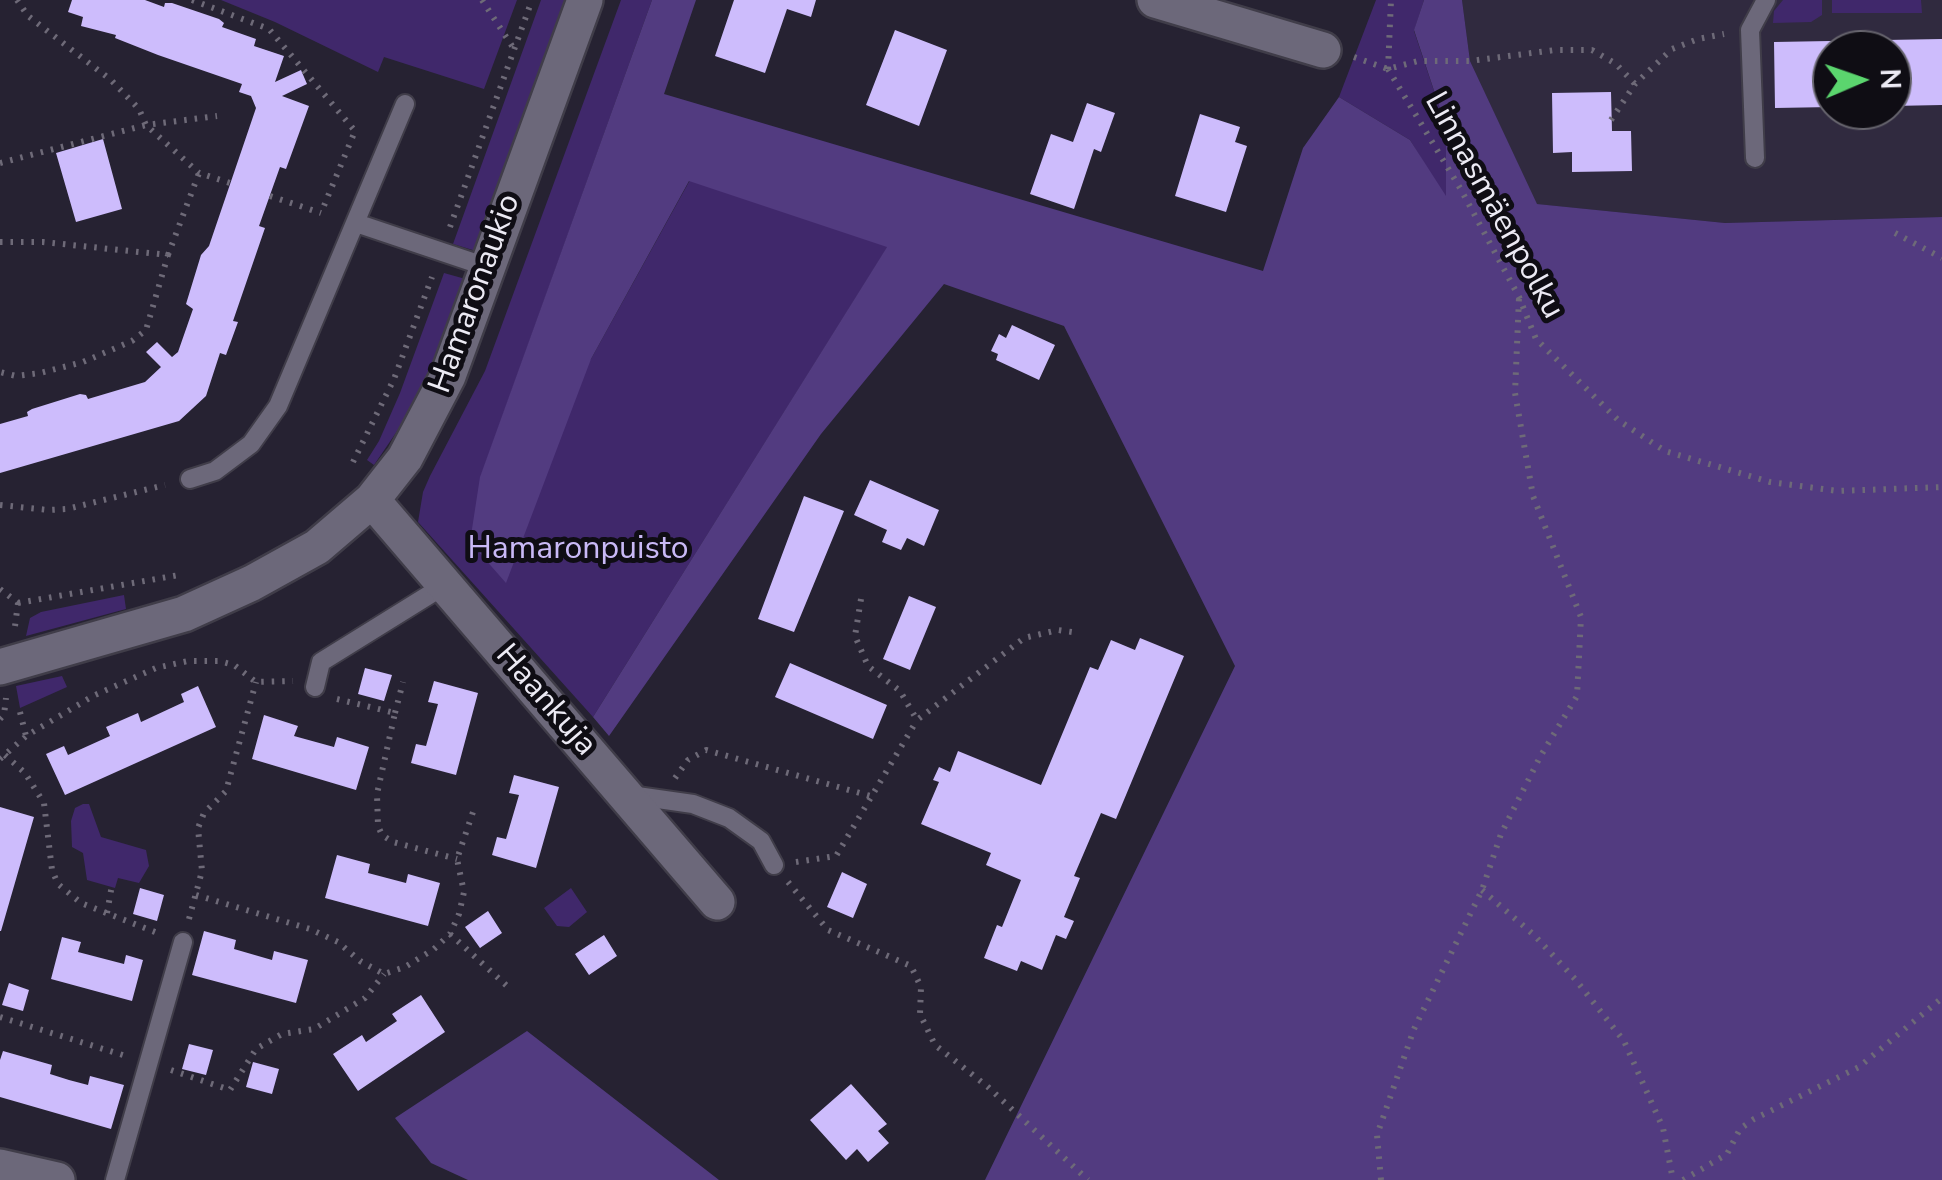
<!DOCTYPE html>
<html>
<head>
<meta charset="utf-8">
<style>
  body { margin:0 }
  #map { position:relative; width:1942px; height:1180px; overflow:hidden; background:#262232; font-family:"Nunito Sans",sans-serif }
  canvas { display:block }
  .north { position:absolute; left:1812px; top:30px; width:100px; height:100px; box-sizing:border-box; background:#0f0d14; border:2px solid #67656e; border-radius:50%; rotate:88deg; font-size:28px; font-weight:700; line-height:40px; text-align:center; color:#eceaf4 }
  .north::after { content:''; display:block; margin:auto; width:35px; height:45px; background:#5bd56e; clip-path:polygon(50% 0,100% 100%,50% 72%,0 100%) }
</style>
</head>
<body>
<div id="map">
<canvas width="1942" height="1180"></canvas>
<div class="north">N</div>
</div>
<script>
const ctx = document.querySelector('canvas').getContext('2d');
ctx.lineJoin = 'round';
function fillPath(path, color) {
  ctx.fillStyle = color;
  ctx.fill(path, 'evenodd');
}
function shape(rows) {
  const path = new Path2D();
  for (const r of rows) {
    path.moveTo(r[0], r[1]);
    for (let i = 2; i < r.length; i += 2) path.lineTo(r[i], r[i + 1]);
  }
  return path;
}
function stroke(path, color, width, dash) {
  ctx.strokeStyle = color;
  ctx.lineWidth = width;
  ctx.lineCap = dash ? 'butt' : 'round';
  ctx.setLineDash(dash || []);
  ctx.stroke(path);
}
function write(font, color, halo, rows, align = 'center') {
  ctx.font = font + ' "Nunito Sans",sans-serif';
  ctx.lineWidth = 10;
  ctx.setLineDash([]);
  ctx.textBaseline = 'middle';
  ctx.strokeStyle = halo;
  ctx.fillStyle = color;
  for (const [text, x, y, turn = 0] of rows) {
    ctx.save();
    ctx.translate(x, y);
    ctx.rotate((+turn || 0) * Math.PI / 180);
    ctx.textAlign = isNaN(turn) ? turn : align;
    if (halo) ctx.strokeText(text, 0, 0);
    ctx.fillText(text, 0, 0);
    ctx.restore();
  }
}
const built = shape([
  [1462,0,1942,0,1942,217,1725,223,1536,204,1470,61],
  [1832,50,1892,50,1892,110,1832,110]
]);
const green = shape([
  [221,0,517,0,484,89,384,57,378,72,275,22],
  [541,0,565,0,476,251,453,244],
  [621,0,652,0,481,476,591,359,690,180,888,246,593,717,418,522,423,492,430,476,485,371],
  [1376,0,1424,0,1414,31,1446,127,1446,199,1410,140,1339,97],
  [1783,0,1822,0,1822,15,1811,22,1773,23,1774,11],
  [1832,0,1921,0,1922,13,1832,13],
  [444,273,469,280,445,348,419,399,374,465,367,460,379,441,400,393],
  [124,595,126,609,26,636,30,618,41,612],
  [62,676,67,687,20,708,16,686],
  [83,804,89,804,101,837,146,850,149,866,139,883,118,878,115,888,87,880,83,853,72,847,71,821,75,808],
  [571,888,587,912,569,927,557,926,544,908]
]);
const forest = shape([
  [652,0,696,0,664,94,1263,271,1303,148,1339,97,1410,140,1446,196,1446,127,1414,30,1424,0,1462,0,1470,61,1537,204,1725,223,1942,217,1942,1180,985,1180,1235,666,1064,326,944,284,821,434,609,736,593,717,887,247,689,181,591,359,506,583,470,542,480,477],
  [527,1031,719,1180,468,1180,431,1163,395,1118]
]);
const building = shape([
  [72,0,145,0,164,7,165,3,172,3,219,19,224,23,222,27,256,39,254,46,284,56,275,82,301,70,307,84,282,96,309,106,286,169,280,167,259,226,265,228,233,321,238,322,226,355,220,353,206,396,179,421,0,473,0,424,28,416,27,412,32,409,80,394,86,395,88,399,145,382,161,367,146,352,157,342,172,357,178,352,193,309,186,304,201,255,209,246,256,108,251,96,239,92,242,84,158,55,115,38,116,35,81,26,83,17,68,12],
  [734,0,816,0,811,17,787,9,765,73,715,56],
  [895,30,947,50,919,126,866,105],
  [1942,39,1942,105,1892,106,1892,50,1832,50,1832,107,1775,108,1774,42],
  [1611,92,1612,131,1631,131,1632,171,1572,172,1572,152,1553,153,1552,93],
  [1087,103,1115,113,1101,152,1094,149,1074,209,1030,194,1051,134,1073,142],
  [1200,114,1240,127,1235,142,1247,146,1226,212,1175,196],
  [103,139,122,209,76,222,56,153],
  [1012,325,1055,345,1039,380,996,360,998,354,991,351,999,334,1006,338],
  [870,480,939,510,924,546,907,538,901,550,882,542,887,530,854,515],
  [804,496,844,511,794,632,758,619],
  [909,596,936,607,910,670,883,659],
  [1140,638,1184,656,1116,819,1101,813,1074,876,1080,878,1064,917,1074,921,1066,939,1056,935,1042,970,1021,961,1017,971,984,958,997,925,1002,927,1021,880,986,865,991,853,921,824,939,782,933,780,939,767,950,772,958,751,1041,785,1090,667,1098,670,1111,640,1135,650],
  [790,663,887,705,873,739,775,697],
  [365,668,392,675,384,701,358,694],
  [434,681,478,693,456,775,411,763,416,744,426,746,438,704,428,702],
  [198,686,216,727,65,795,46,754,64,746,68,755,110,736,106,727,138,713,141,722,184,702,181,694],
  [264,715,298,726,294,736,334,747,337,737,369,747,356,790,252,759],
  [514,775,559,787,536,868,492,855,497,837,506,839,519,795,509,793],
  [0,807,34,817,1,931,0,931],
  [337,855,370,864,368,873,406,883,408,874,440,883,428,926,325,898],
  [842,872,867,884,853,918,827,907],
  [140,888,164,895,157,921,133,914],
  [488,911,502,933,480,948,465,927],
  [204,931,236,940,234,949,272,960,274,951,308,960,296,1003,192,975],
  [604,935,617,956,589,975,575,954],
  [62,937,81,942,78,952,124,964,126,955,143,960,132,1001,51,979],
  [9,983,29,990,23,1011,2,1005],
  [421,995,445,1032,358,1091,333,1054,362,1035,366,1042,397,1021,392,1014],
  [189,1044,213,1050,206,1075,182,1069],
  [3,1051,52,1065,50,1074,69,1080,88,1085,90,1076,124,1085,111,1129,0,1097,0,1060],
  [253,1062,279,1069,272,1094,246,1087],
  [851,1084,887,1124,878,1131,889,1143,868,1162,857,1149,846,1160,810,1120]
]);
const path = shape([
  [17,0,28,16,111,80,139,109,146,125,217,116],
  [192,0,269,29,355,131,321,213],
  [482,0,514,49],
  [1354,57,1388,69,1418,61,1470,61,1555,50,1592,50,1616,64,1635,84],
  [1388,69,1460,188,1519,297,1536,339,1618,420,1665,451,1770,482,1838,491,1942,487],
  [1388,69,1391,0],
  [1611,120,1635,84,1672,49,1698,39,1724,34],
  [0,163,146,125,199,173,230,183],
  [270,196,321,213],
  [450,227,532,0],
  [1895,233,1942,258],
  [0,242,43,242,168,255,146,330,132,341,83,362,40,373,16,376,0,372],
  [168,255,199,173],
  [353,462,394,379,432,277],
  [0,505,48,510,67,509,165,485],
  [0,589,18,603],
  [861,599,855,636,868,666,900,691,917,720,1024,638,1058,630,1079,633],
  [18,603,179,575],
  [15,626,18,603],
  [337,699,395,713,377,794,378,826,382,835,393,842,457,859],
  [20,712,26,736],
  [395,713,403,682],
  [0,719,4,715,6,698],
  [5,755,25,773,44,803,52,870,58,884,81,903,160,934],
  [0,759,26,736,93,696,156,668,188,661,219,661,234,665,256,682,293,681],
  [675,778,688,760,706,750,874,797],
  [796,862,836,856,917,720],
  [788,882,828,930,911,966,921,987,920,1014,935,1045,988,1087,1088,1180],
  [1482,890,1534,935,1575,979,1624,1041,1663,1128,1673,1180],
  [196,895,310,929,338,942,360,961,384,974,405,967,434,949,450,934,459,914,464,892,457,859,473,812],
  [107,913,112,885],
  [189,919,202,871,198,828,204,813,226,791,256,682],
  [450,934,507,986],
  [0,1017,126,1056],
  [171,1070,230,1090,256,1049,282,1034,314,1029,365,998,384,974],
  [1381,1180,1377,1135,1414,1029,1482,890,1501,834,1540,757,1577,696,1581,617,1533,496,1515,393,1519,297],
  [1683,1180,1727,1154,1740,1129,1754,1119,1859,1067,1942,998]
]);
const lane = shape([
  [1755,158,1750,30,1766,0],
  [356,223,487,267],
  [190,479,215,471,251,444,278,406,405,104],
  [315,687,321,662,445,585],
  [630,795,693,804,729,818,761,841,774,865],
  [115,1180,183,942]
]);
const street = shape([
  [1155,0,1323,50],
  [372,500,717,902],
  [0,667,184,614,252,583,317,547,372,500,405,458,448,376,585,0],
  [0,1167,57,1180]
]);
const streetNames = [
  ["Linnasmäenpolku",1493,206,61],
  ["Hamaronaukio",476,294,-70],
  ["Haankuja",545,701,49]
];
const parkNames = [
  ["Hamaronpuisto",578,550]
];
fillPath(built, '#302a3f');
fillPath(green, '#40286b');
fillPath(forest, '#523b80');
fillPath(building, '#cdbcfc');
stroke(lane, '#403d49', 22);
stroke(street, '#403d49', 40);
stroke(path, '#6e6a78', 6, [2.5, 8]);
stroke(lane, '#6c687a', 18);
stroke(street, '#6c687a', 35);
write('32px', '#eceaf4', '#0f0d14', streetNames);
write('32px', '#c9b9f6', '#0f0d14', parkNames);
</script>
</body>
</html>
